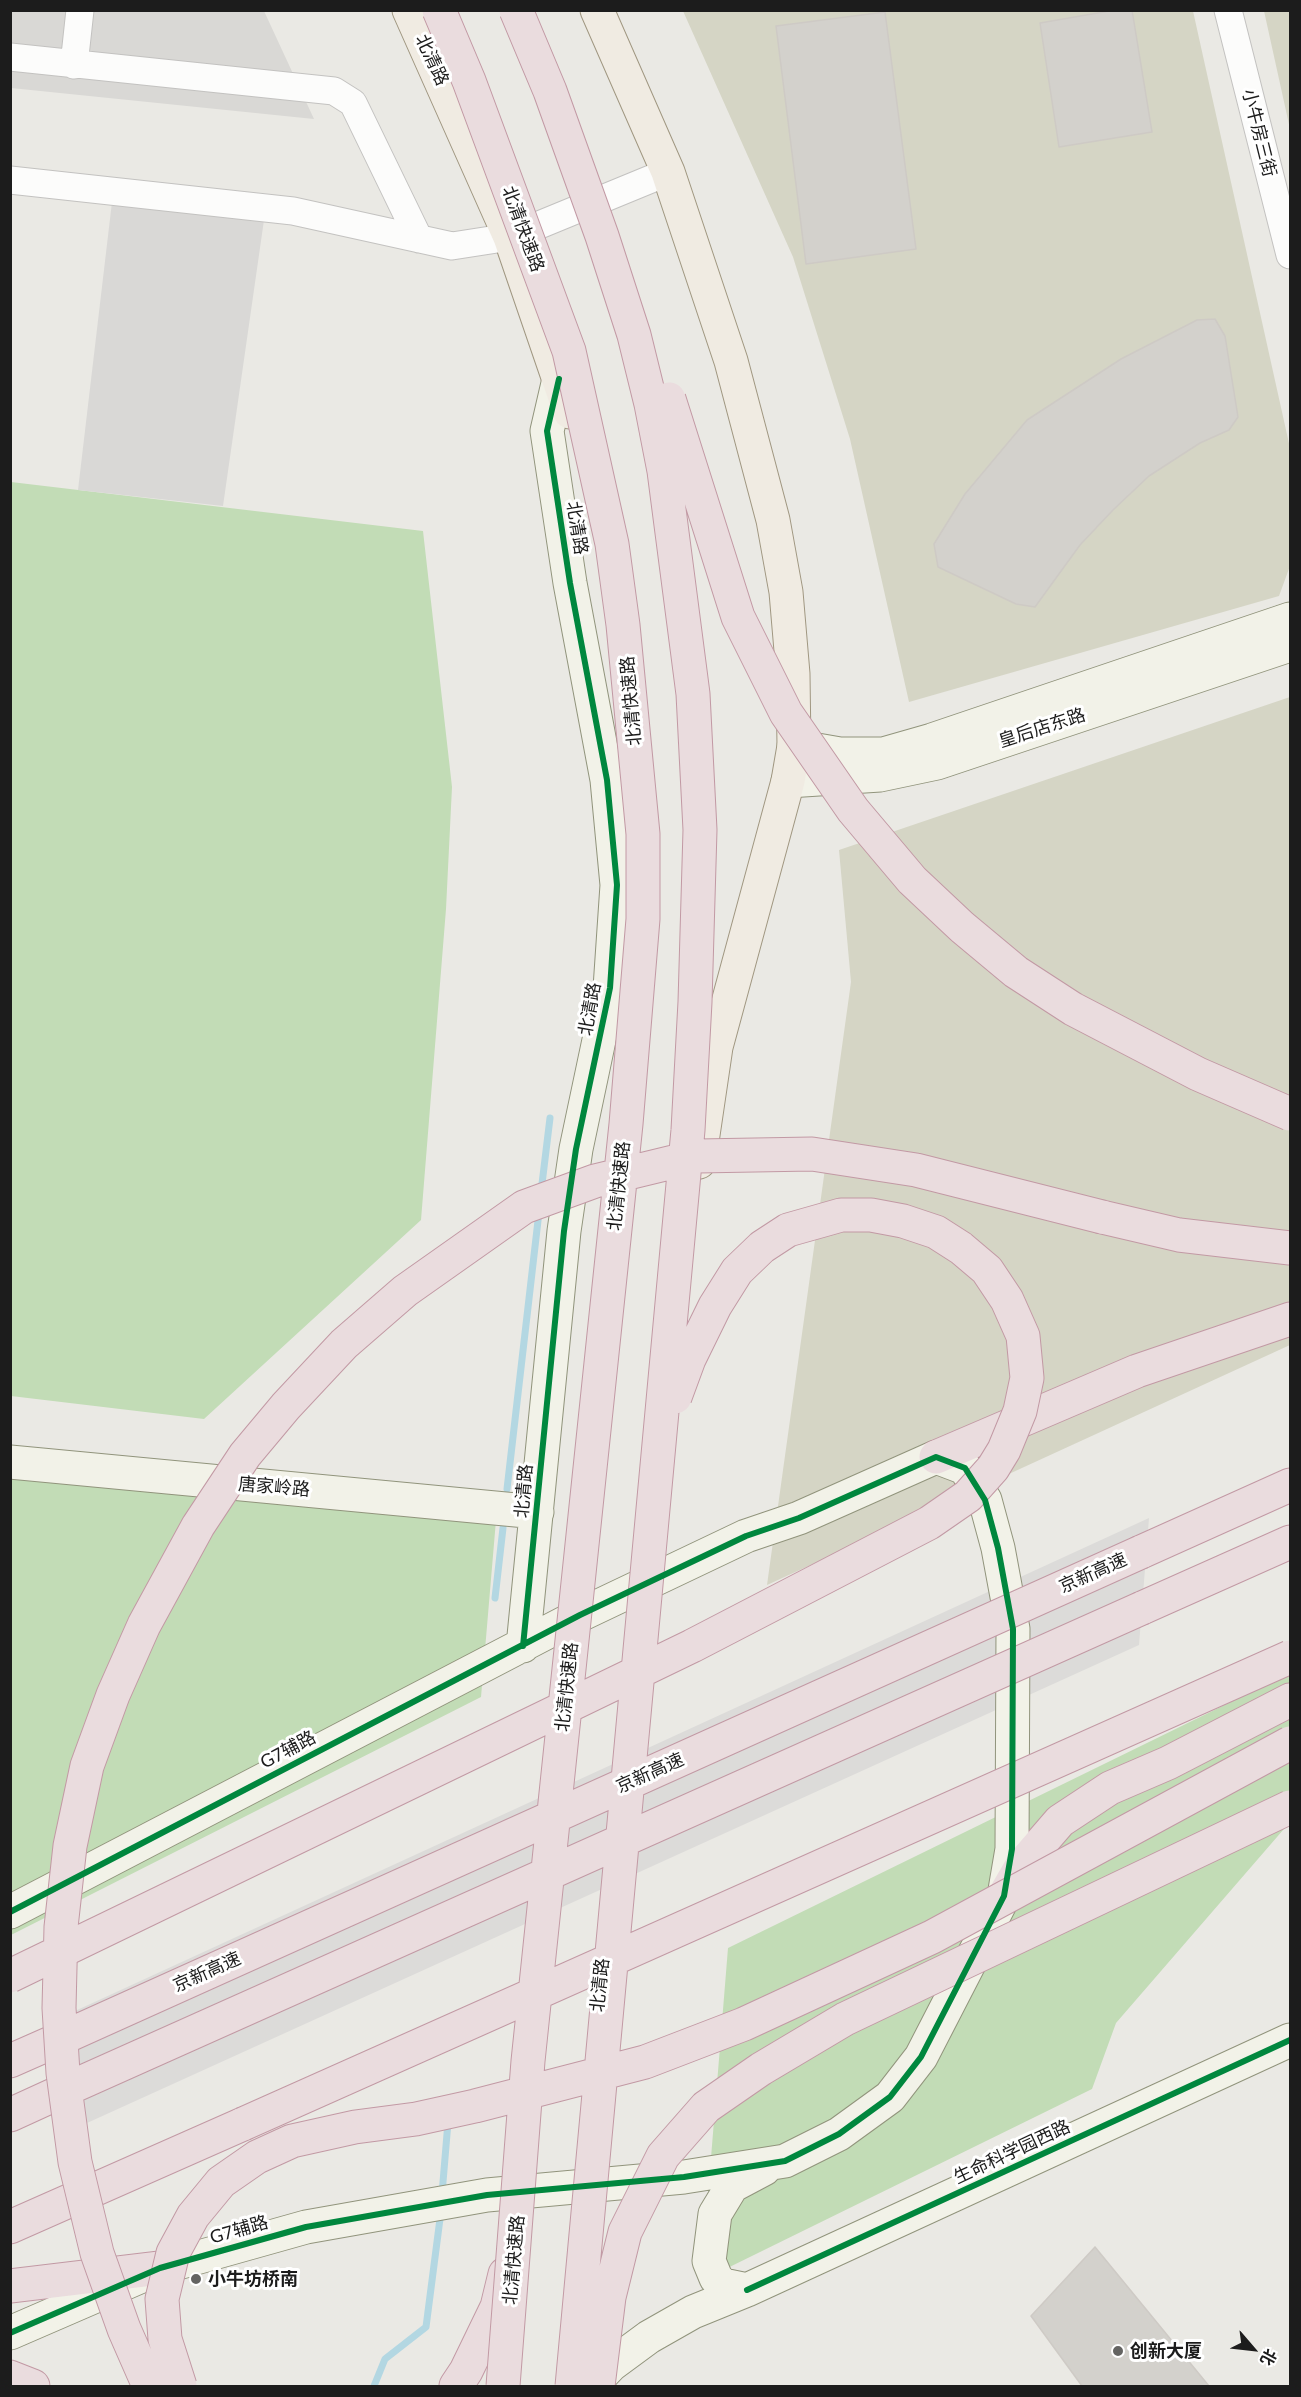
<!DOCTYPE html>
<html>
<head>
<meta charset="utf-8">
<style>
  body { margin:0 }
  #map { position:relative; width:1301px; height:2397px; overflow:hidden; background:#eae9e4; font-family:Lato,"Noto Sans SC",sans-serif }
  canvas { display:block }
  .frame { position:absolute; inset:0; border:12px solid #1c1c1c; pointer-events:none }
  .north { position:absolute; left:1223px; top:2319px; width:60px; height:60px; -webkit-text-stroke:4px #fff; paint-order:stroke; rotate:118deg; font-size:16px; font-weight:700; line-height:24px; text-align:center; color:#1c1c1c }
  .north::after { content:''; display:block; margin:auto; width:21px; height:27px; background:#1c1c1c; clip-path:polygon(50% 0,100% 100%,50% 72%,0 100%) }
</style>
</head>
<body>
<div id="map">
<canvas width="1301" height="2397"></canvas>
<div class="frame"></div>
<div class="north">北</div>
</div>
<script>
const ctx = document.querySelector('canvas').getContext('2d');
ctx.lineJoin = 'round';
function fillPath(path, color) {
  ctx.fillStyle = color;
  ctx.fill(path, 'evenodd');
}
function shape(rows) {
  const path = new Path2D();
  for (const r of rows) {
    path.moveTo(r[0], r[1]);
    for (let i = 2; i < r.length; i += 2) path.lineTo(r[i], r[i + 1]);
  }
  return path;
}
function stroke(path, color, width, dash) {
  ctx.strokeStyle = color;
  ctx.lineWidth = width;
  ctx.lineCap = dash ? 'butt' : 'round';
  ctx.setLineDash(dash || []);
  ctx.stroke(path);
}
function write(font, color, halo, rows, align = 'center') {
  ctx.font = font + ' Lato,"Noto Sans SC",sans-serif';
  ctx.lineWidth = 6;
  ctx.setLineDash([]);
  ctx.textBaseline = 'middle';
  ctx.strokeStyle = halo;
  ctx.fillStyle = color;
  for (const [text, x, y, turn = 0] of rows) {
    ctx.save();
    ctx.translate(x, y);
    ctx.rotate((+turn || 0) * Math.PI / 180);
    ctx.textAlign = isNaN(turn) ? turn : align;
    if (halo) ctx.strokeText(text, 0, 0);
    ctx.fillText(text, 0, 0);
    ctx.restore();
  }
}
const residential = shape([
  [11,11,264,11,314,119,11,88]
]);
const construction = shape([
  [683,11,1193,11,1290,448,1290,566,1279,596,909,702,850,439,793,257],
  [1264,11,1290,11,1290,129],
  [1290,697,1290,1345,767,1585,851,982,839,850]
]);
const forest = shape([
  [11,482,423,531,452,787,446,909,421,1220,204,1419,11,1396],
  [11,1475,496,1520,481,1697,11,1935],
  [1290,1673,1290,1822,1116,2023,1092,2089,701,2281,728,1948]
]);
const parking = shape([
  [112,202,264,220,223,506,78,490]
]);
const pier = shape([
  [1149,1518,1139,1645,65,2133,75,2011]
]);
const stream = shape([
  [541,1192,550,1118],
  [507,1489,539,1212],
  [495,1598,503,1528],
  [442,2194,448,2122],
  [374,2386,385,2359,426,2327,441,2211]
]);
const building = shape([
  [1115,10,1132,10,1152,132,1059,147,1040,23,1115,10],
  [885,12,916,249,806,264,776,26,885,12],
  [1215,319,1225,336,1238,417,1229,430,1200,443,1149,476,1113,510,1080,545,1035,607,1016,604,938,567,934,544,965,494,1027,420,1121,359,1197,320,1215,319],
  [1095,2247,1209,2386,1082,2386,1031,2316,1095,2247]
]);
const street = shape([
  [1228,10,1290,255],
  [10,57,334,91,353,103,419,239],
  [74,65,80,10],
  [10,180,293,211,452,246,510,237,668,172]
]);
const secondary = shape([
  [794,746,840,754,883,754,932,740,1290,619],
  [788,781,880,775,937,763,1290,645],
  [10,1462,537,1512],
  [523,1646,564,1231,576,1149,610,988,617,885,607,780,570,583,547,431,559,379],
  [10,1912,580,1615,746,1536,799,1518,936,1457,965,1468,985,1500,998,1548,1013,1629,1012,1849,1004,1896,921,2057,890,2097,839,2134,785,2161,684,2177,487,2195,306,2227,160,2268,10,2333],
  [747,2290,723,2285,716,2278,709,2261,715,2214,732,2186,764,2169],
  [591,2386,611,2365,649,2337,693,2312,747,2290,1290,2040]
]);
const primary = shape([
  [409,10,510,237,570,412],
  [597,10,668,172,731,361,773,520,786,592,793,674,794,746,788,781,716,1047,699,1162]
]);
const highway = shape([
  [1102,1217,1179,1235,1290,1248],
  [936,1457,1137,1371,1290,1319],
  [1141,1552,1290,1485],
  [1142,1608,1290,1542],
  [1004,1896,1022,1865,1060,1821,1110,1788,1168,1763,1290,1700],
  [10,2061,69,2035],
  [10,2115,69,2088],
  [10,2227,243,2124],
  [10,2286,160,2268],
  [10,2377,33,2386],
  [456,2386,466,2371,497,2307,505,2274]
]);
const highwayBridge = shape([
  [439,10,469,81,569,351,612,544,623,625,643,834,643,919,626,1124,528,2061,503,2386],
  [516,10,550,91,602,236,634,335,651,404,664,471,693,694,700,830,695,1002,688,1130,572,2386],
  [669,399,738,617,786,713,853,810,912,880,962,927,1016,972,1073,1009,1198,1074,1290,1114],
  [10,1976,692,1646,929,1523,968,1496,993,1468,1004,1450,1020,1411,1027,1378,1023,1336,1007,1300,987,1270,961,1248,936,1232,903,1221,871,1215,841,1215,788,1230,762,1247,737,1271,715,1306,689,1359,675,1397],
  [69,2035,1141,1552],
  [69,2088,1142,1608],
  [243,2124,1290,1657],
  [149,2386,124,2329,97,2253,75,2162,63,2073,59,2008,61,1927,70,1846,87,1766,113,1695,144,1625,198,1526,245,1455,286,1406,344,1344,405,1291,524,1207,595,1181,698,1156,812,1154,916,1170,1102,1217],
  [180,2386,165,2339,162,2299,173,2253,193,2216,221,2182,257,2157,292,2141,355,2127,416,2119,475,2106,645,2062,744,2024,932,1937,1290,1743],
  [598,2386,609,2297,625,2232,663,2156,706,2107,761,2069,845,2019,1290,1807]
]);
const cycleway = shape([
  [523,1646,564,1231,576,1149,610,988,617,885,607,780,570,583,547,431,559,379],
  [10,1912,580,1615,746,1536,799,1518,936,1457,965,1468,985,1500,998,1548,1013,1629,1012,1849,1004,1896,921,2057,890,2097,839,2134,785,2161,684,2177,487,2195,306,2227,160,2268,10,2333],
  [747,2290,1290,2040]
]);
const markers = [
  [196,2279,6,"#646462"],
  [1118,2351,6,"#646462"]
];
const streetNames = [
  ["北清路",432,60,65],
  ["小牛房三街",1259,133,76],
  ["北清快速路",523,229,70],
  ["北清路",577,528,81],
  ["北清快速路",631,701,-95],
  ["皇后店东路",1042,728,-18],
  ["北清路",590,1009,-80],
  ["北清快速路",619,1186,-84],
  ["唐家岭路",274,1487,5],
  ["北清路",524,1491,-85],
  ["京新高速",1093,1573,-24],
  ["北清快速路",567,1687,-84],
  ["G7辅路",288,1750,-28],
  ["京新高速",650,1773,-24],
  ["京新高速",207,1972,-24],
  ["北清路",600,1985,-84],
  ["生命科学园西路",1012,2152,-25],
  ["G7辅路",239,2230,-16],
  ["北清快速路",514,2260,-85]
];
const poiNames = [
  ["小牛坊桥南",208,2279],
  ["创新大厦",1130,2351]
];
fillPath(residential, '#d9d8d5');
fillPath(construction, '#d5d5c5');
fillPath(forest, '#c2dcb6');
fillPath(parking, '#d9d8d6');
fillPath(pier, '#dcdbd9');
stroke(stream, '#b3d7e2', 7);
fillPath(building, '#d3d1cc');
stroke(building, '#cecac5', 1.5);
stroke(street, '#c3c2c0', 29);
stroke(secondary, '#91947c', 35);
stroke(primary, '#a09781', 35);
stroke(highway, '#c299a4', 35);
stroke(street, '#fcfcfb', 27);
stroke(secondary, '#f2f2e8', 33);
stroke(primary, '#f0ebe2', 33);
stroke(highway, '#eadcde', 33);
stroke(highwayBridge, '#c299a4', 35, []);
stroke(highwayBridge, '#eadcde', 33);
stroke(cycleway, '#00873e', 6);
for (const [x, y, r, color] of markers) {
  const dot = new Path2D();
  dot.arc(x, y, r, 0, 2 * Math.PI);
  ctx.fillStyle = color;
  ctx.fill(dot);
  stroke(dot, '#fff', 2);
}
write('18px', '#1c1c1c', '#fff', streetNames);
write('bold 18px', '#1c1c1c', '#fff', poiNames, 'left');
</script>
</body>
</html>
